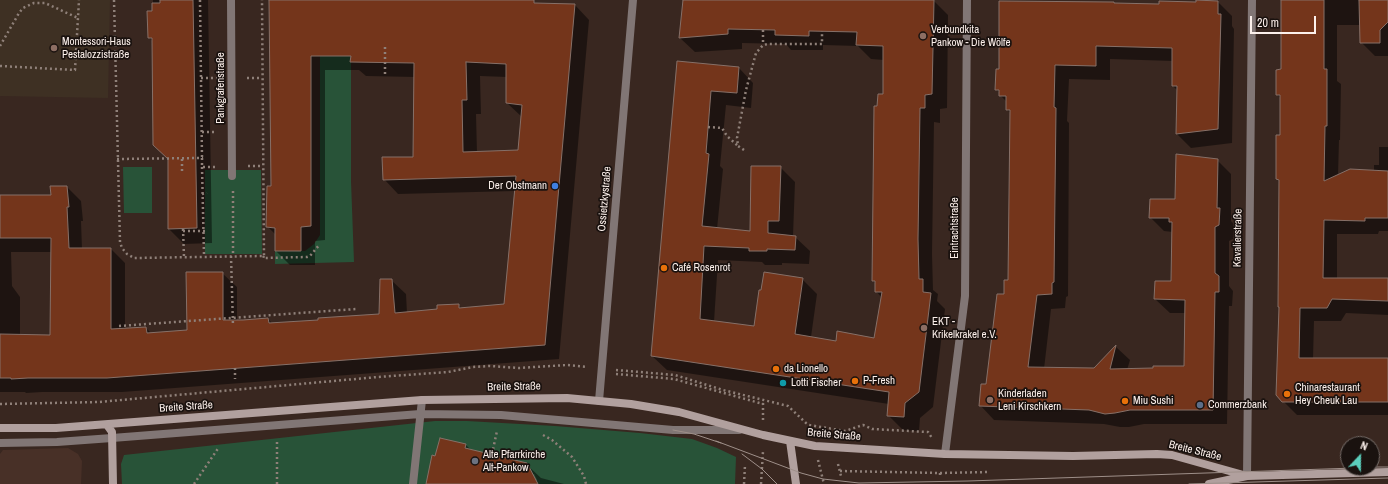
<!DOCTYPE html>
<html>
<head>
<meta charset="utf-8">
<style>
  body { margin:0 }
  #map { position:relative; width:1388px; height:484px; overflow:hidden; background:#392720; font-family:"Archivo Narrow",sans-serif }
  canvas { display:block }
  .north { position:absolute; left:1340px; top:436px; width:40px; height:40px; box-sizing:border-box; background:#1a120f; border:1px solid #746b67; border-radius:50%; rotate:22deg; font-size:11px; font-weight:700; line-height:16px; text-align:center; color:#fcf0eb }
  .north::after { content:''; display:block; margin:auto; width:14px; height:18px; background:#5bcebc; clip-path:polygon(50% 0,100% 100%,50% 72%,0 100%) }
  .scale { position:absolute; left:1250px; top:16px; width:66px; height:18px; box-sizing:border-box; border:2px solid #fcf0eb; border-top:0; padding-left:5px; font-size:12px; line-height:14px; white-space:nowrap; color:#fcf0eb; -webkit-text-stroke:3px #1a120f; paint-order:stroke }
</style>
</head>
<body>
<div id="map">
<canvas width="1388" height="484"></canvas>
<div class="north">N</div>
<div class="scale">20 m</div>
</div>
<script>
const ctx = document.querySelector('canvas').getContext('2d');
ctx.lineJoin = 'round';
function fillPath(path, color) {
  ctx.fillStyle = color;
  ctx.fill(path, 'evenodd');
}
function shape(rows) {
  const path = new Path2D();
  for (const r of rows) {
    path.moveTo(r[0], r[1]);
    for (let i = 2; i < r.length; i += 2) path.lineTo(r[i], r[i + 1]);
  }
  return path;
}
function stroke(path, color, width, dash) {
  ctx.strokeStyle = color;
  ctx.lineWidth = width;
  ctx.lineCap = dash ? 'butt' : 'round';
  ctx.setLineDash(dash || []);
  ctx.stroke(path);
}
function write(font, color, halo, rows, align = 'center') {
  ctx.font = font + ' "Archivo Narrow",sans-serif';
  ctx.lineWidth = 3.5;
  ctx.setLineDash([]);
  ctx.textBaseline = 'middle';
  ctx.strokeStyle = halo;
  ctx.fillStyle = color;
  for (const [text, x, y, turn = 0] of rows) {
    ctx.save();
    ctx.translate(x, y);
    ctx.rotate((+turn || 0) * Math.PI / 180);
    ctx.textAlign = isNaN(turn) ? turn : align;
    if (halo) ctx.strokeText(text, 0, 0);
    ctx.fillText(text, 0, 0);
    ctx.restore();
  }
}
const built = shape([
  [68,448,78,454,82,461,81,484,0,484,0,454,3,450]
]);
const education = shape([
  [0,0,110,0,108,98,0,96]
]);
const green = shape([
  [320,56,351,56,351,181,354,262,275,264,275,251,305,251,314,244,320,235],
  [123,167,152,167,152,213,124,213],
  [205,170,261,170,262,254,205,254],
  [435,421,467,421,555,426,640,433,692,439,717,448,736,457,735,484,122,484,121,464,124,455]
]);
const shadow = shape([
  [153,0,208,0,212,243,184,244,169,229,169,160,153,42,149,37,153,12],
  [270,0,533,1,536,4,575,5,589,20,559,359,122,392,42,392,26,393,25,392,0,392,0,196,52,196,67,187,81,201,83,221,81,221,82,249,111,249,125,263,125,330,146,328,151,333,188,331,222,273,237,287,237,321,268,319,273,324,380,315,391,280,406,294,407,313,438,310,458,305,462,308,505,305,515,191,398,194,384,179,414,158,415,77,366,76,359,70,325,70,325,240,315,241,315,265,290,265,276,251,276,235,267,226,272,187],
  [480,76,507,77,507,103,522,117,519,151,477,153,476,114,481,114],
  [11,252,52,252,51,336,20,336,20,297,12,286],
  [684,0,933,0,948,15,947,108,940,109,940,123,934,122,932,254,933,290,938,294,937,301,945,309,933,407,920,418,919,431,903,430,888,415,889,404,667,370,652,356,678,63,739,68,753,83,751,108,726,105,720,166,723,169,717,229,751,232,780,167,795,182,793,236,795,237,810,251,809,264,782,263,782,265,765,265,762,262,718,260,714,322,755,327,802,279,817,294,811,337,836,342,875,340,882,298,876,291,876,284,873,281,878,107,884,95,884,60,871,59,858,46,823,45,823,50,791,50,786,44,742,43,742,49,695,52,680,38],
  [1282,0,1388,0,1388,56,1375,56,1361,42,1361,25,1337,25,1337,81,1341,84,1340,140,1339,140,1338,176,1374,171,1374,165,1379,165,1379,147,1388,147,1388,231,1379,231,1378,234,1337,234,1337,279,1388,280,1388,315,1346,313,1341,321,1314,321,1313,359,1388,359,1388,415,1297,415,1277,395,1280,309,1279,307,1280,182,1277,179,1281,136,1281,99,1277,94,1282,70],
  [1160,2,1218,2,1232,16,1232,26,1234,29,1232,143,1191,148,1177,134,1178,91,1173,86,1173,61,1110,59,1110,80,1069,79,1067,121,1069,123,1068,296,1066,297,1065,308,1051,309,1044,369,1094,369,1116,347,1130,360,1127,370,1185,367,1186,313,1170,313,1155,299,1172,282,1173,232,1164,231,1150,217,1176,200,1217,160,1231,174,1231,221,1233,223,1233,239,1229,241,1229,286,1233,291,1232,306,1229,306,1227,424,1144,424,1129,427,1120,427,1104,424,994,420,980,405,987,385,1005,295,1009,281,1011,113,1007,110,1007,102,1000,95,1000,93,996,89,1000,70,1115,4,1160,5],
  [440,439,466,445,472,451,526,464,541,478,564,484,427,484,436,457],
  [531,474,534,474,537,480,535,481]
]);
const building = shape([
  [160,0,193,0,197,228,168,229,168,159,153,145,152,38,148,38,147,11,152,11,152,3,160,3,160,0],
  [269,0,534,0,534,3,575,4,545,345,107,378,28,378,11,379,11,378,0,378,0,334,50,335,51,238,0,238,0,195,51,195,50,186,67,186,69,207,67,207,69,248,111,248,111,329,146,327,147,333,187,330,186,272,223,272,223,320,243,320,268,318,269,323,318,320,318,318,379,314,380,279,392,279,395,313,437,309,437,305,459,304,459,308,504,304,516,176,383,180,382,157,413,157,414,63,350,62,351,56,311,56,311,226,301,227,301,251,275,251,275,228,266,227,267,186,271,186,269,0],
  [466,62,506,64,506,103,522,105,518,150,463,152,462,100,467,100,466,62],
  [683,0,934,0,932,94,925,95,925,108,920,108,918,239,919,279,923,279,923,292,931,293,919,392,905,403,904,417,887,416,889,392,651,356,677,61,739,67,737,93,711,91,706,153,709,154,702,226,750,231,751,166,781,166,779,221,768,221,768,233,796,236,795,250,767,249,767,251,749,251,749,248,704,246,700,319,754,326,759,290,761,290,764,272,803,278,795,334,836,341,837,331,874,338,882,292,875,292,875,281,872,281,874,106,877,106,878,94,883,94,883,46,856,45,857,32,809,31,809,36,775,35,775,30,728,29,728,34,679,38,683,0],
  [1196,0,1218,1,1218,14,1221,14,1218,129,1176,134,1177,86,1172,86,1172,48,1096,46,1096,66,1055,65,1054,107,1056,108,1054,282,1052,283,1052,294,1037,295,1028,367,1094,368,1116,345,1110,369,1153,368,1153,366,1184,366,1185,300,1154,299,1155,281,1171,281,1172,222,1169,222,1169,218,1149,218,1150,199,1175,199,1176,154,1218,159,1217,208,1220,208,1219,225,1215,227,1215,273,1219,276,1219,292,1215,292,1213,410,1130,410,1115,413,1105,414,1089,410,979,406,981,384,986,384,997,294,1004,294,1004,280,1008,280,1010,110,1006,110,1006,96,999,96,999,90,995,90,996,69,999,69,999,1,1114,2,1114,3,1159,4,1159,1,1196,2,1196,0],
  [1281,0,1324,0,1324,69,1327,69,1327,126,1325,126,1324,181,1350,169,1388,171,1388,218,1365,218,1365,221,1324,220,1323,278,1388,278,1388,301,1332,299,1327,308,1300,308,1299,358,1388,358,1388,402,1282,402,1276,395,1279,307,1278,307,1279,180,1276,179,1276,135,1280,135,1280,95,1276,95,1276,70,1281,69,1281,0],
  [1359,0,1388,0,1388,22,1380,30,1380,43,1360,43,1359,0],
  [440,438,466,444,465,448,527,463,538,484,426,484,432,455,435,456,440,438]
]);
const path = shape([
  [114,0,120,242,122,248,127,254,134,258,264,256,262,0],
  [200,0,202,158],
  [763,30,763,45],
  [0,46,19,13,23,8,34,3,45,3,78,18],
  [385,47,385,77],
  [0,66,75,70,79,0],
  [201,78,218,78],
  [247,78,262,78],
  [708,127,722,128,727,136,738,146],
  [202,132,217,132],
  [744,150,738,146,737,138,746,90,756,53,763,45,768,44,822,44,822,31],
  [117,159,202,158,202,167,217,167],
  [182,159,182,171],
  [248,166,263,166],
  [202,167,204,256],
  [233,191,233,256],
  [202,194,207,193],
  [183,229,184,257],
  [183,231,207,231],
  [231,256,233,326],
  [264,256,263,258,307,257,310,256,320,244],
  [119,326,356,309],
  [235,368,235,379],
  [616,370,675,375,723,390,788,406,806,423,809,425,845,431,863,425,872,429,928,432,932,438],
  [616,374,674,379,763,404],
  [0,404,99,402,378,377,448,372,473,367,490,366,519,368,567,365,587,367],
  [763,420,763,400],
  [543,435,552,440,572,457,584,476,586,484],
  [492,454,497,431],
  [818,460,824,484],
  [838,464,841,476],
  [840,471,940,473,940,475],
  [940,473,989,472],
  [194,484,219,447],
  [277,484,277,440],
  [744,484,745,465],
  [761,484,763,451]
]);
const lane = shape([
  [231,0,232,176],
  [0,443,57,442,112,438,420,414,501,415,673,430,739,430],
  [413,484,422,400]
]);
const street = shape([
  [599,401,633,0],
  [945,454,965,296,967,0],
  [1247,476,1252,0]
]);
const secondary = shape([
  [107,425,112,432,113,484],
  [0,428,56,428,422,400,567,398,631,404,679,412,763,435,815,446,945,454,1073,456,1157,454,1172,455,1247,476],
  [790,441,796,484],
  [1209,484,1247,476,1388,472]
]);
const tram = shape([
  [673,430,694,434,721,443],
  [716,441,801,473,823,479,859,483,968,481,1355,468],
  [742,454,762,469,777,484],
  [1372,467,1388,467],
  [1189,484,1388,478]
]);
const markers = [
  [923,36,4,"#8d6e63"],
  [54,48,4,"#8d6e63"],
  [555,186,4,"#3f7fe0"],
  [664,268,4,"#e8710a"],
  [924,328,4,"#8d6e63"],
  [776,369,4,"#e8710a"],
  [855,381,4,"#e8710a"],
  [783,383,4,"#0f9aa8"],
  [1287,394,4,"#e8710a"],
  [990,400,4,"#8d6e63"],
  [1125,401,4,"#e8710a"],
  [1200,405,4,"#5c6f8a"],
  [475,461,4,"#6b7280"]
];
const poiNames = [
  ["Verbundkita",931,30],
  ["Pankow - Die Wölfe",931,43],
  ["Montessori-Haus",62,42],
  ["Pestalozzistraße",62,55],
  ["Der Obstmann",547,186,"right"],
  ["Café Rosenrot",672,268],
  ["EKT -",932,322],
  ["Krikelkrakel e.V.",932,335],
  ["da Lionello",784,369],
  ["P-Fresh",863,381],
  ["Lotti Fischer",791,383],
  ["Chinarestaurant",1295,388],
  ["Hey Cheuk Lau",1295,401],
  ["Kinderladen",998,394],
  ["Leni Kirschkern",998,407],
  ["Miu Sushi",1133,401],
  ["Commerzbank",1208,405],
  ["Alte Pfarrkirche",483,455],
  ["Alt-Pankow",483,468]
];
const streetNames = [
  ["Pankgrafenstraße",221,88,-90],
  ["Ossietzkystraße",605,199,-85],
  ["Eintrachtstraße",955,228,-90],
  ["Kavalierstraße",1238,238,-89],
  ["Breite Straße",514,387,-1],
  ["Breite Straße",186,407,-4],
  ["Breite Straße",834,435,5],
  ["Breite Straße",1195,451,14]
];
fillPath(built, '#483027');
fillPath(education, '#3e3023');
fillPath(green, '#285338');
fillPath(shadow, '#0007');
fillPath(building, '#74351b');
stroke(building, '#867068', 1);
stroke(path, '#8f8079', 2.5, [2, 3]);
stroke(lane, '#817675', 8);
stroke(street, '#817675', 8);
stroke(secondary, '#b1a09e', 8);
stroke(tram, '#9e8f89', 1);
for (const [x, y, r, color] of markers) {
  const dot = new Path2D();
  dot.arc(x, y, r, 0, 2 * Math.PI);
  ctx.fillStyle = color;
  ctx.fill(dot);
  stroke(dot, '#1a120f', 1.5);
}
write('11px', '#fcf0eb', '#1a120f', poiNames, 'left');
write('11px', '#fcf0eb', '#1a120f', streetNames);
</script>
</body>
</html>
